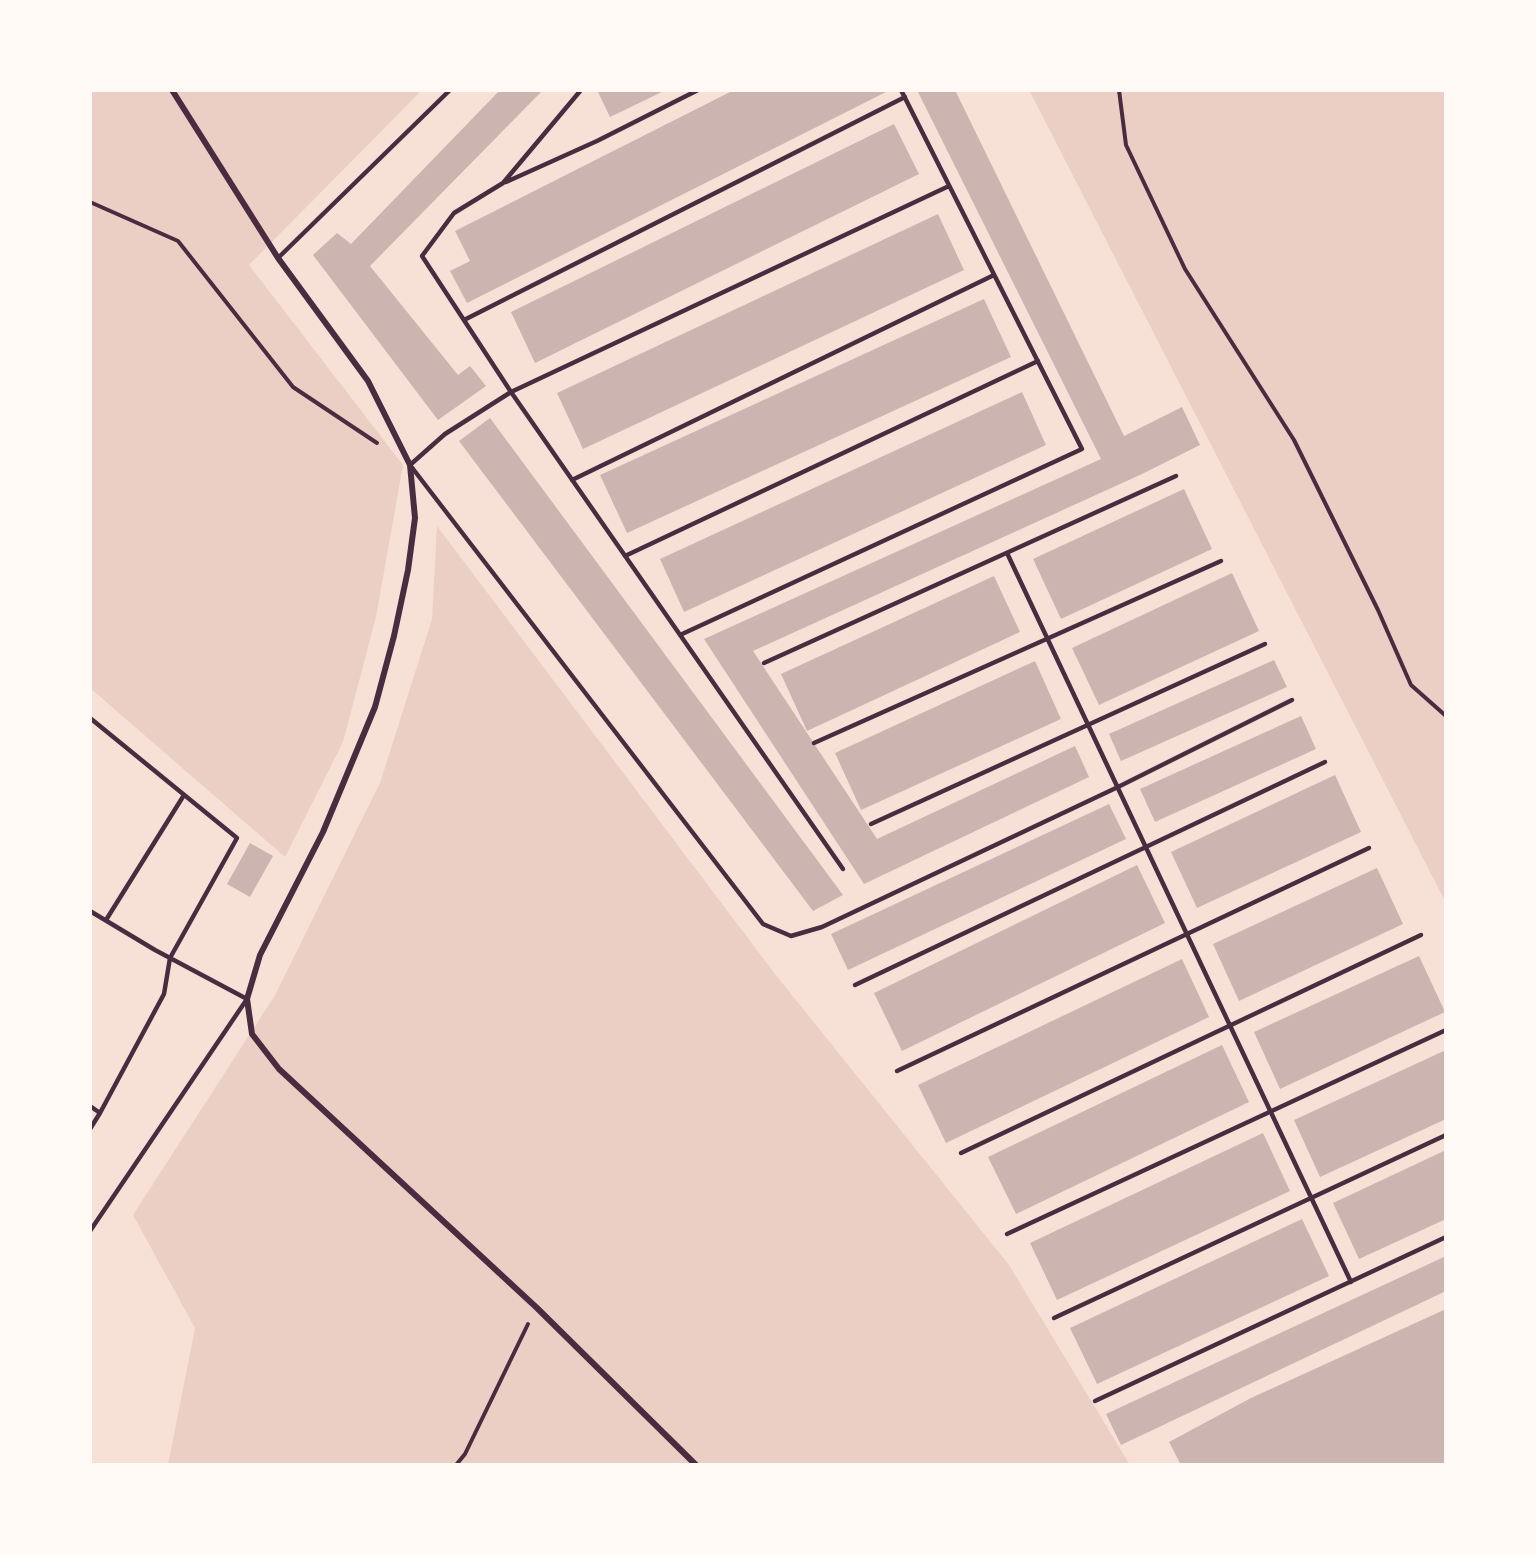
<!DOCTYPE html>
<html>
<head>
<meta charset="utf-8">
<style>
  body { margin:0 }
  #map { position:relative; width:1536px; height:1555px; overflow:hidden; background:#f7e1d7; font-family:"Sofia Sans Condensed",sans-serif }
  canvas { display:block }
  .frame { position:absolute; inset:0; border:92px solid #fffaf5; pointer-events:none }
</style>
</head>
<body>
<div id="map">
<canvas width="1536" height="1555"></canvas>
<div class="frame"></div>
</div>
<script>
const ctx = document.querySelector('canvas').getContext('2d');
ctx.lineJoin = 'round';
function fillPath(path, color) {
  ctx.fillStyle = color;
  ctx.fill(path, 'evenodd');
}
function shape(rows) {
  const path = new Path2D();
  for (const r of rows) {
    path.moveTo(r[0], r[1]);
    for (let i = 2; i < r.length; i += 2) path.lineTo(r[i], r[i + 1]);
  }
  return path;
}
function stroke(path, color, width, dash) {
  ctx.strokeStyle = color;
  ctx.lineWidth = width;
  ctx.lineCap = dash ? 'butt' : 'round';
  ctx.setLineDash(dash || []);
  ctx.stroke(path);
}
const green = shape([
  [90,90,422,90,249,265,403,465,376,617,343,742,285,857,90,688],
  [1029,90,1446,90,1446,903],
  [437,526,775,974,1009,1265,1130,1465,168,1465,195,1328,133,1215,275,995,380,783,432,619]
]);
const building = shape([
  [500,90,543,90,370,266,458,375,470,366,486,386,438,420,313,255,337,233,351,244],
  [597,90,666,90,610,117],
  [734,90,890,90,467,303,450,271,470,261,455,231],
  [917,90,955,90,1124,436,1182,407,1200,445,1142,474,753,651,877,839,1075,746,1089,777,864,884,704,639,1101,459],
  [894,124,919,174,535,363,511,312],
  [938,214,964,270,583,449,557,393],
  [984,299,1011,357,627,533,600,475],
  [1022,392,1046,445,684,612,660,559],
  [490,418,843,895,813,911,459,441],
  [1184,489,1212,549,1061,619,1033,559],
  [1232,573,1259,631,1099,705,1072,648],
  [994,576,1020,632,807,731,781,674],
  [1274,660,1287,687,1121,761,1109,734],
  [1035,661,1061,719,861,810,835,753],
  [1301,716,1316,749,1155,822,1140,789],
  [1335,775,1361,832,1197,908,1171,852],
  [1109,804,1126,839,848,970,831,934],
  [250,843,273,856,250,897,227,884],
  [1137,865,1165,923,902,1051,874,993],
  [1377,868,1403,924,1239,1001,1213,944],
  [1419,956,1445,1012,1280,1089,1254,1032],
  [1182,959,1209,1017,946,1143,918,1085],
  [1222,1045,1249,1102,1016,1214,988,1157],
  [1446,1050,1446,1119,1320,1177,1294,1120],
  [1263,1133,1290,1191,1057,1300,1030,1243],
  [1446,1150,1446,1219,1359,1259,1333,1203],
  [1302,1219,1329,1276,1097,1384,1070,1328],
  [1446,1256,1446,1291,1121,1445,1106,1414],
  [1446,1309,1446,1465,1181,1465,1169,1442,1251,1398]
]);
const path = shape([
  [1119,90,1126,145,1185,269,1294,440,1378,610,1411,685,1446,716],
  [90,202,178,241,293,387,377,443],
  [456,1465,465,1454,528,1324]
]);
const service = shape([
  [581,90,503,183,454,213,422,256,511,392,843,869],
  [506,182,597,141,698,90],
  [949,186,511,392,445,434,410,465,763,924,791,936,822,927,1118,787,1292,700],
  [278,258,450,90],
  [464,320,905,97],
  [572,480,994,275],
  [1007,553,1351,1282],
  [625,556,1038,361],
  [680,635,1082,449,901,90],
  [764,663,1176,476],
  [90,718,237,838,170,958,164,994,100,1113],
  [814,743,1221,561],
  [871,824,1265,644],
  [90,911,155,950,247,999,90,1231],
  [106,920,184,795],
  [855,985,1325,762],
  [897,1071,1369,848],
  [90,1106,100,1113,90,1129],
  [961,1153,1421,935],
  [1007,1234,1446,1030],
  [1054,1318,1446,1135],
  [1095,1401,1446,1237]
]);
const minor = shape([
  [172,90,278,258,368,381,410,465,415,518,408,570,394,636,375,707,323,832,260,955,247,999,252,1034,279,1069,537,1308,696,1465]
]);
fillPath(green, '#ebcfc5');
fillPath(building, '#ccb4b1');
stroke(path, '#4a2c40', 4);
stroke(service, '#4a2c40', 4.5);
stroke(minor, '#4a2c40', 6);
</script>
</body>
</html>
